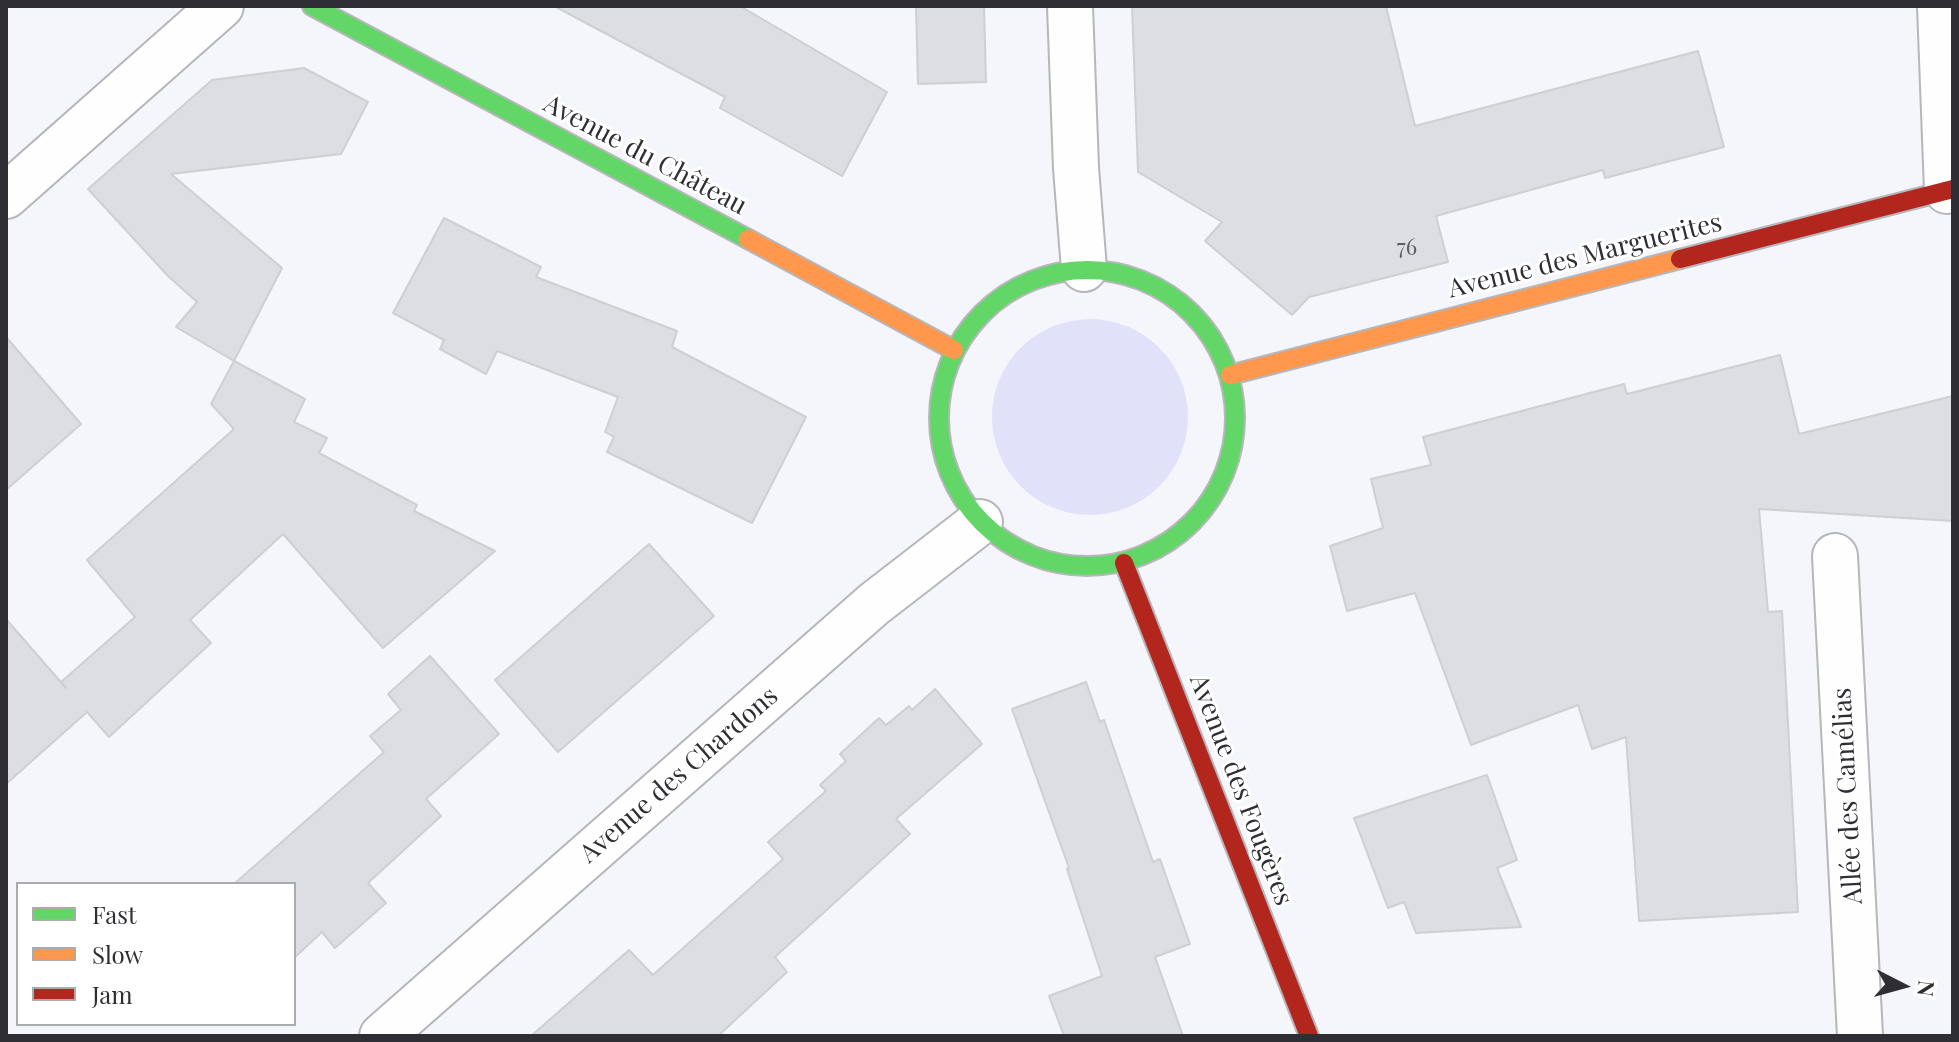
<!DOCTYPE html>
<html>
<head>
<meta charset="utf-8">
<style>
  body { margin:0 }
  #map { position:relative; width:1959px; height:1042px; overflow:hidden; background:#f5f6fb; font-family:"Playfair Display",serif }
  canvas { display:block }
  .frame { position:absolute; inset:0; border:8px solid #2e2e34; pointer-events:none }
  .legend { position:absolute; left:16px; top:882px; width:280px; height:144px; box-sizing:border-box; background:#fff; border:2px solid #ababae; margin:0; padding:10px 14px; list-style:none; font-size:24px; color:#2e2e34 }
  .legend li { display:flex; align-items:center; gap:16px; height:40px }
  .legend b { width:40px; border:2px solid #ababae }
  .north { position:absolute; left:1863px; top:946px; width:80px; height:80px; -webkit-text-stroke:6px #fff; paint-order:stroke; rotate:96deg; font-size:22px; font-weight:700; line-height:32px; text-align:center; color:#2e2e34 }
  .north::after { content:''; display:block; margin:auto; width:28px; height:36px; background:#2e2e34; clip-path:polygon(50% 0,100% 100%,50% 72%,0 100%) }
</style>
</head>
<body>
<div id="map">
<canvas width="1959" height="1042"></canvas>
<div class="frame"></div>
<ul class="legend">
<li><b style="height:10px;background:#63d668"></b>Fast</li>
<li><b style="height:10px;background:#ff974d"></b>Slow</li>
<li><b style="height:10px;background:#b3261e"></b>Jam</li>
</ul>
<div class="north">N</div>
</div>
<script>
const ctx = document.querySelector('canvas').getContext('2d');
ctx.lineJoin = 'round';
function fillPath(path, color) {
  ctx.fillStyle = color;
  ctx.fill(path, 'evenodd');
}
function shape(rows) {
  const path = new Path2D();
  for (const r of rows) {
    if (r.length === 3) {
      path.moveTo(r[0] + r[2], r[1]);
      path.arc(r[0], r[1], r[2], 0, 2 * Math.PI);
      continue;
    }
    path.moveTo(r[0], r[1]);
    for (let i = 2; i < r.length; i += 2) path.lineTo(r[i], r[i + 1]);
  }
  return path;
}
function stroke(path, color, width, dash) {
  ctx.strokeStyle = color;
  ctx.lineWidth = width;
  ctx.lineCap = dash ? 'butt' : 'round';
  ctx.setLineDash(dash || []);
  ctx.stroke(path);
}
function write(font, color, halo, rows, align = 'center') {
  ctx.font = font + ' "Playfair Display",serif';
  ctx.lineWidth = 6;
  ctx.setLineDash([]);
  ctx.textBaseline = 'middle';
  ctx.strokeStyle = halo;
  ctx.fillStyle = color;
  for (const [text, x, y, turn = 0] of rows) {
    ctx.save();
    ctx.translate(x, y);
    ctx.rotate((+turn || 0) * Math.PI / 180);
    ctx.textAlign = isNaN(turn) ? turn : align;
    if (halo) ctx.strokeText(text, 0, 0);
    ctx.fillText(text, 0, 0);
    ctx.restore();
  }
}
const green = shape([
  [1090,417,98]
]);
const building = shape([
  [554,6,740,6,887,92,842,176,720,108,725,97,554,6],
  [916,6,984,6,986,82,918,84,916,6],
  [1132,6,1386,6,1415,126,1698,51,1724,147,1605,178,1603,170,1436,216,1448,262,1309,297,1292,315,1205,241,1222,222,1138,172,1132,6],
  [304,68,368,102,341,154,171,174,282,268,234,361,176,327,197,302,168,276,88,189,212,80,304,68],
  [444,218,541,267,536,277,677,331,672,347,806,417,752,523,607,452,614,437,605,432,618,397,497,351,486,374,440,349,444,340,393,313,444,218],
  [6,337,81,424,6,490,6,337],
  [1780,355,1799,434,1953,396,1953,521,1759,509,1768,612,1782,611,1798,912,1639,921,1626,737,1592,749,1578,705,1471,745,1415,593,1347,611,1330,546,1383,528,1371,479,1431,465,1423,437,1624,384,1627,394,1780,355],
  [234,361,305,399,294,422,327,438,319,453,417,505,414,511,495,551,383,648,283,534,190,620,211,643,109,737,87,712,6,784,6,619,66,688,61,682,135,617,87,560,234,429,211,404,234,361],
  [649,544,714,616,558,752,495,680,649,544],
  [430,656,499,734,426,799,441,816,368,883,386,903,335,948,322,932,294,958,294,884,234,884,384,752,370,736,401,710,388,694,430,656],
  [1086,682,1100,722,1104,720,1153,862,1160,859,1190,944,1155,957,1183,1036,1064,1036,1049,996,1102,976,1067,869,1069,868,1012,709,1086,682],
  [935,689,982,744,896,819,910,834,775,957,787,972,718,1036,531,1036,629,950,653,975,783,859,768,842,826,791,820,785,846,761,840,754,879,718,886,725,909,706,912,710,935,689],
  [1487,775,1517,860,1497,868,1521,927,1416,933,1404,902,1388,908,1354,818,1487,775]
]);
const street = shape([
  [1070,6,1076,168,1084,269],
  [1940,6,1947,191],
  [6,196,221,6],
  [1835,556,1860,1036],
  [382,1036,874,604,980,522]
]);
const fast = shape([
  [312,6,748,239],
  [1087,418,148]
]);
const slow = shape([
  [748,239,954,350],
  [1230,375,1680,259]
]);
const jam = shape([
  [1680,259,1953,189],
  [1124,563,1309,1036]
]);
const numberNames = [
  ["76",1407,248]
];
const streetNames = [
  ["Avenue du Château",645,155,28],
  ["Avenue des Marguerites",1585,256,-14],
  ["Avenue des Chardons",679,775,-41],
  ["Avenue des Fougères",1241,790,69],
  ["Allée des Camélias",1848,796,-93]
];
fillPath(green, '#e1e2fa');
fillPath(building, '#dddee3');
stroke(building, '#ceced3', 2);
stroke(street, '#b6b6bb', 48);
stroke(fast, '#b6b6bb', 22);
stroke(slow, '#b6b6bb', 22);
stroke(jam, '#b6b6bb', 22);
stroke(street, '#fefefe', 44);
stroke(fast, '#63d668', 18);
stroke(slow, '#ff974d', 18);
stroke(jam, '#b3261e', 18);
write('22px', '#5c5c62', null, numberNames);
write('26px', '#2e2e34', '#fff', streetNames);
</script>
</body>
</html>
